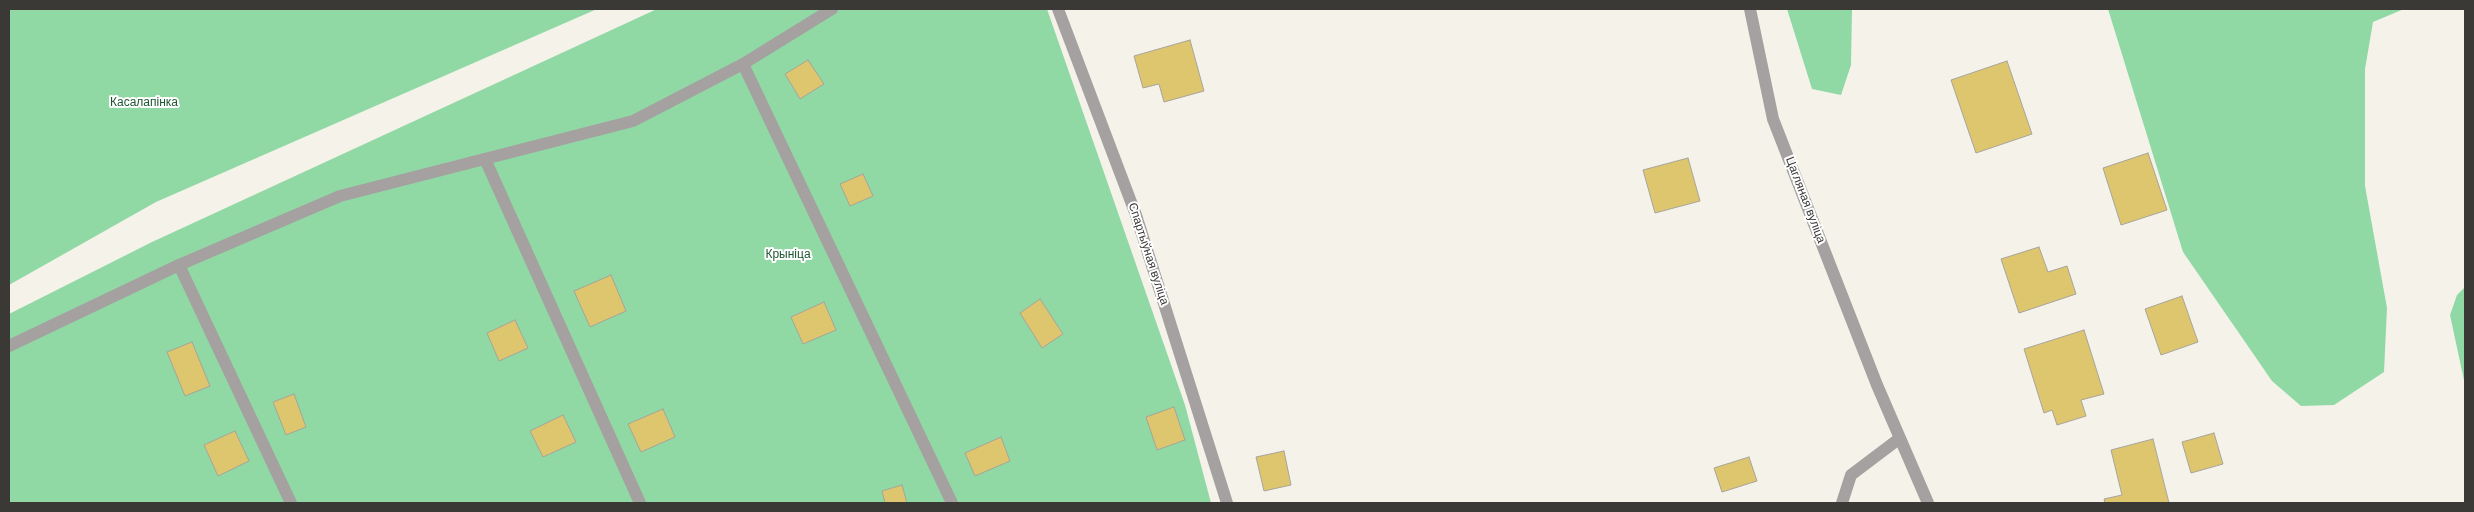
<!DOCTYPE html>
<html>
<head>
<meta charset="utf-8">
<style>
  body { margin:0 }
  #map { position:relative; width:2474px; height:512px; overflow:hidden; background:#f5f2ea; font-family:"DM Sans",sans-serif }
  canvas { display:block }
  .frame { position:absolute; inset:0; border:10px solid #3a3936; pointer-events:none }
</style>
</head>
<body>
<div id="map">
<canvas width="2474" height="512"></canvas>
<div class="frame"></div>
</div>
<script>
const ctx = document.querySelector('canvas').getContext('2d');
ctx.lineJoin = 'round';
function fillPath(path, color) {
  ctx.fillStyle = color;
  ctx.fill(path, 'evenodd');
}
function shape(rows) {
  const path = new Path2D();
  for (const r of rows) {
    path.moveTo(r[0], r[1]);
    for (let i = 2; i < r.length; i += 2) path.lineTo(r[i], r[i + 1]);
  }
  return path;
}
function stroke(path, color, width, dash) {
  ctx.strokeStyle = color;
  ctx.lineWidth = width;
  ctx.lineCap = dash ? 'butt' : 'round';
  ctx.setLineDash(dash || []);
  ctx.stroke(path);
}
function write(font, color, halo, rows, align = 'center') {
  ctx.font = font + ' "DM Sans",sans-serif';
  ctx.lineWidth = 4;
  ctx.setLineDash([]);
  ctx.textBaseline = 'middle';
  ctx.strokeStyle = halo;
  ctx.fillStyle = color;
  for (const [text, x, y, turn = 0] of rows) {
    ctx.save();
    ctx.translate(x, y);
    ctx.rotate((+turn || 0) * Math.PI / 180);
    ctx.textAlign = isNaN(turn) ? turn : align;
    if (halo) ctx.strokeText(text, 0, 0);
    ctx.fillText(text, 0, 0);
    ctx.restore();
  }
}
const green = shape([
  [9,9,597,9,156,202,9,285],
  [657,9,1047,9,1185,405,1211,503,9,503,9,314,152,242],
  [1787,9,1852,9,1851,65,1841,95,1812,89],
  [2108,9,2404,9,2373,22,2365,69,2365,186,2387,308,2384,372,2334,405,2301,406,2272,381,2183,252],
  [2465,287,2465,385,2450,315,2457,295]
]);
const building = shape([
  [1190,40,1204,91,1164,102,1159,84,1143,88,1134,56,1190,40],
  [808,60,824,84,800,99,785,74,808,60],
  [2007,61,2032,134,1976,153,1951,80,2007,61],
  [2148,153,2167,210,2121,225,2103,168,2148,153],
  [1688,158,1700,201,1655,213,1643,170,1688,158],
  [863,174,873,196,850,206,840,184,863,174],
  [2039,247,2048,272,2067,266,2076,294,2019,313,2001,259,2039,247],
  [611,275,626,311,590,327,574,291,611,275],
  [2182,296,2198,342,2161,355,2145,309,2182,296],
  [1040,299,1063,334,1042,348,1020,313,1040,299],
  [824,302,836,330,803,344,791,317,824,302],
  [515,320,528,348,499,361,487,333,515,320],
  [2084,330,2104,394,2081,400,2086,416,2057,425,2052,410,2044,413,2024,349,2084,330],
  [192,342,210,386,185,396,167,352,192,342],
  [294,394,306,427,286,435,273,402,294,394],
  [1174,407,1185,440,1157,450,1146,417,1174,407],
  [663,409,675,437,641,452,628,424,663,409],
  [563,415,576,442,543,457,530,431,563,415],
  [235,431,249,461,218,476,204,445,235,431],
  [2214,433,2223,464,2191,473,2182,442,2214,433],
  [1001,437,1010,461,975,476,965,453,1001,437],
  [2153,439,2169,503,2105,503,2104,499,2122,495,2111,450,2153,439],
  [1284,451,1291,485,1264,491,1256,457,1284,451],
  [1749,457,1757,481,1722,492,1714,468,1749,457],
  [902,485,907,503,885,503,882,491,902,485]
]);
const minor = shape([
  [1058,9,1136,215,1227,503],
  [1750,9,1773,119,1877,385,1928,503],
  [743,64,952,503],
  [485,159,640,503],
  [179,265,291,503],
  [9,346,179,265,340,196,633,121,743,64,832,9],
  [1842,503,1851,475,1900,438]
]);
const parkNames = [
  ["Касалапінка",144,103],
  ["Крыніца",788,255]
];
const streetNames = [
  ["Цагляная вуліца",1805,200,69],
  ["Спартыўная вуліца",1148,254,72]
];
fillPath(green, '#91d9a4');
fillPath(building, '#dec66e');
stroke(building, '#a6a49c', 1);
stroke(minor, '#a5a1a1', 12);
write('12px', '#1e5630', '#fff', parkNames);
write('12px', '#3a3936', '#fff', streetNames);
</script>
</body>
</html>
